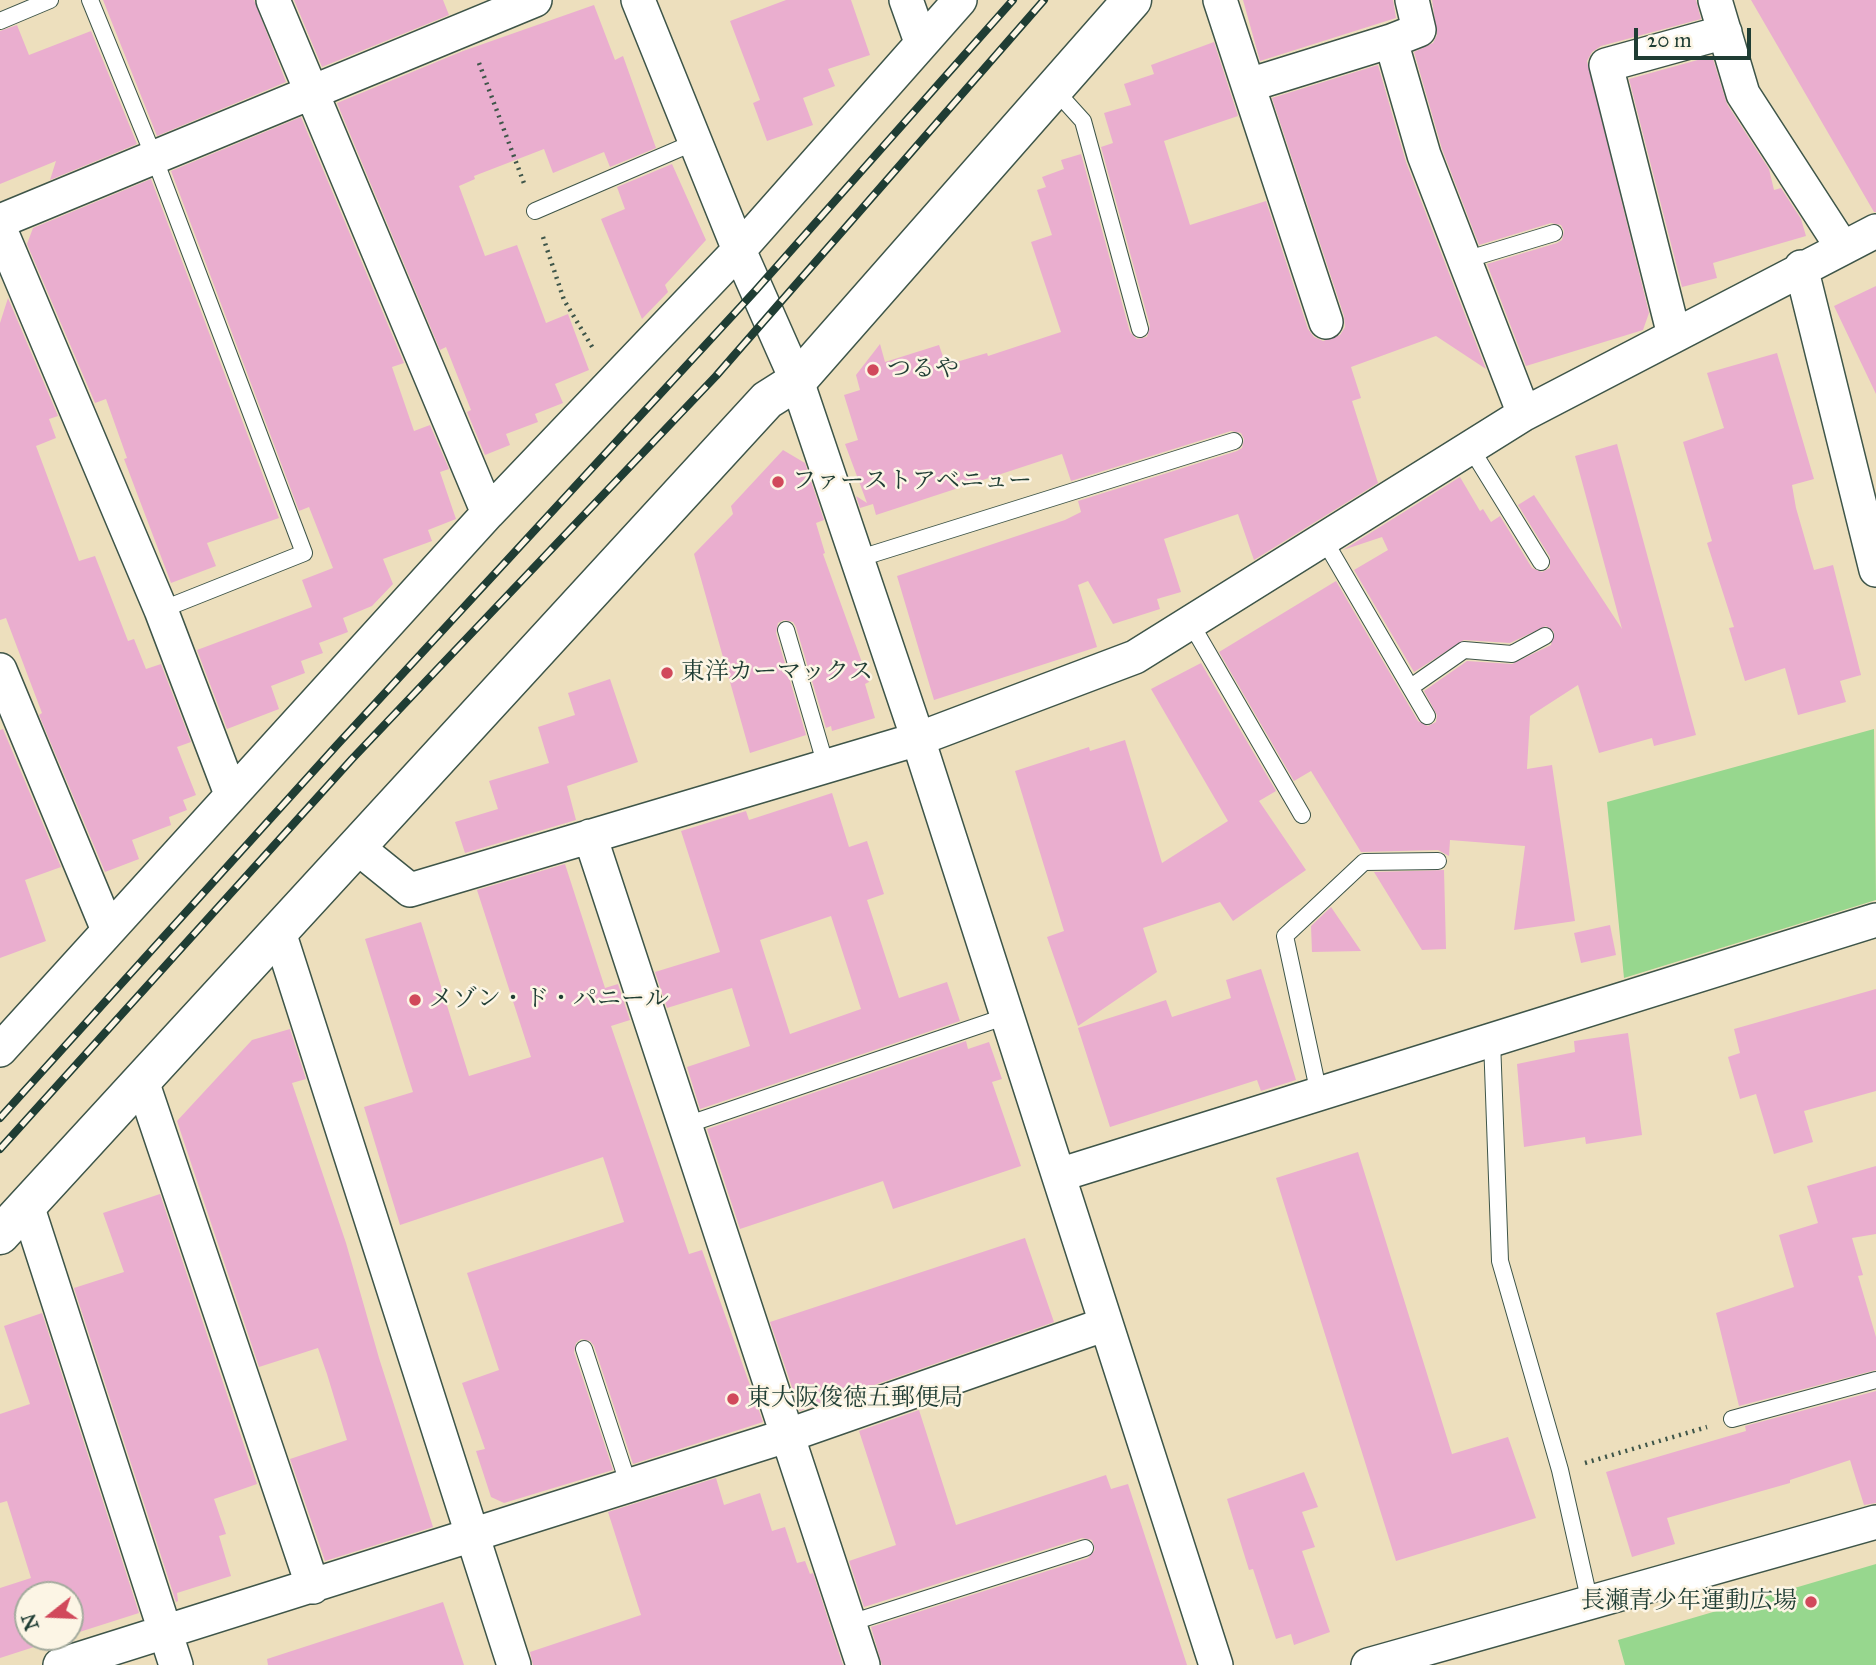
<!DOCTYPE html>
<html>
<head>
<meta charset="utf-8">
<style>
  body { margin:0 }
  #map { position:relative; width:1876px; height:1665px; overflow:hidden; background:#eddfbd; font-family:"IM FELL Great Primer",serif }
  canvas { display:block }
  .north { position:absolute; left:14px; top:1581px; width:70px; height:70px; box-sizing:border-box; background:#fcf5e5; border:2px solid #a4ab9e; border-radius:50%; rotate:252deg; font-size:19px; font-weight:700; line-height:28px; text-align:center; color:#1f3d34 }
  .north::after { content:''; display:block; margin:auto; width:24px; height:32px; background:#d1495b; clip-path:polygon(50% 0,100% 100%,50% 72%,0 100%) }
  .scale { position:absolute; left:1634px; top:28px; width:117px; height:32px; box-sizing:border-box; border:4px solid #1f3d34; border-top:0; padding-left:9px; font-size:21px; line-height:24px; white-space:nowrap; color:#1f3d34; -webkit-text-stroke:5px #fcf5e5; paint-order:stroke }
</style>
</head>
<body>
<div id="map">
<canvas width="1876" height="1665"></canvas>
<div class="north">N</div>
<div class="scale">20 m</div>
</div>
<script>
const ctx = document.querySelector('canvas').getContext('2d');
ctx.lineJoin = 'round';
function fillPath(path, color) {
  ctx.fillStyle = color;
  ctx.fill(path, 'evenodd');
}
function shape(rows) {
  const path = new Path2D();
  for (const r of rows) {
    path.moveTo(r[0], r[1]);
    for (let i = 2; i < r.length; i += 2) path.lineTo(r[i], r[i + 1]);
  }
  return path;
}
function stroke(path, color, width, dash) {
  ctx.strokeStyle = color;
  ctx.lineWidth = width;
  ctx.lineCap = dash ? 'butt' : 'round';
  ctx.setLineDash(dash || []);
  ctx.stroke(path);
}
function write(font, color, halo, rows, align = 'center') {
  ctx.font = font + ' "IM FELL Great Primer","Noto Serif JP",serif';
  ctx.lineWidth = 5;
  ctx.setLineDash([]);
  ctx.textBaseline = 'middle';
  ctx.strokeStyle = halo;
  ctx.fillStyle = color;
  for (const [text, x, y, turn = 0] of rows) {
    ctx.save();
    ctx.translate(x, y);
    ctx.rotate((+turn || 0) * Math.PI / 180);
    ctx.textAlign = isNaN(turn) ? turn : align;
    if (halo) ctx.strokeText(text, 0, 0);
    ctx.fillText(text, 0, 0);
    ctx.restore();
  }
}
const green = shape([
  [1874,729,1876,900,1624,978,1607,802],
  [1876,1564,1876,1665,1625,1665,1618,1640]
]);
const building = shape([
  [103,0,254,0,286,82,157,136],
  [294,0,443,0,449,15,322,67],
  [786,0,851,0,870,55,828,69,835,86,803,98,813,125,767,141,753,103,760,100,730,21],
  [1243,0,1393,0,1396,18,1260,61],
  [1432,0,1696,0,1701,19,1601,46,1592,52,1587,61,1649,313,1643,330,1526,366,1487,264,1557,243,1562,240,1564,231,1561,225,1551,223,1479,245,1442,149,1414,52,1433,43,1437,35],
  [1751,0,1876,0,1876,212,1874,212],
  [594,5,615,60,623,56,656,148,610,167,604,152,553,173,544,149,474,176,475,179,459,186,485,256,517,245,546,323,568,314,589,370,555,384,563,403,535,414,538,422,506,434,510,445,485,455,467,412,471,410,446,347,440,350,337,103,463,51],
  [17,25,29,55,91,31,137,144,50,180,56,161,0,184,0,31],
  [1214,42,1238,116,1164,141,1190,225,1266,201,1308,329,1314,337,1323,341,1340,335,1345,327,1344,316,1272,98,1378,65,1406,162,1486,369,1436,336,1351,367,1361,398,1352,401,1378,483,1254,560,1238,514,1164,539,1181,592,1157,599,1160,609,1113,624,1088,581,1078,585,1097,647,934,700,897,576,1065,520,1081,512,1078,501,1237,451,1242,448,1244,439,1241,433,1231,431,1071,481,1062,454,876,515,873,504,860,508,856,496,867,503,845,444,858,440,844,395,860,390,856,375,880,344,885,362,939,345,946,365,987,353,988,356,1061,332,1031,242,1052,235,1037,190,1046,187,1042,177,1064,169,1061,160,1081,154,1130,332,1137,339,1147,337,1150,326,1101,147,1113,143,1104,113,1131,105,1124,84,1154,74,1151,65],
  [1712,56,1727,104,1769,169,1774,190,1781,188,1801,219,1806,236,1713,263,1717,278,1682,287,1629,79],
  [301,117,404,363,392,367,414,431,430,425,449,469,440,472,456,519,428,530,432,541,383,559,393,584,372,606,343,618,348,632,319,643,323,653,301,661,305,673,271,686,279,709,227,729,197,650,312,607,302,580,333,568,309,507,299,511,171,171],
  [672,164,706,240,665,285,668,292,642,319,601,219,625,209,617,187],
  [151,179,279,518,207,543,216,566,171,583,124,459,127,458,106,399,95,403,27,244,33,228],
  [1876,286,1876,394,1834,306],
  [8,298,58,416,49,419,56,438,36,446,79,561,95,556,128,641,134,639,146,669,161,664,191,742,177,747,196,795,183,800,187,810,169,817,171,825,132,840,139,859,105,872,39,715,42,713,6,618,0,620,0,323],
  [1777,353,1814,479,1792,485,1796,508,1814,570,1833,565,1861,675,1840,681,1846,702,1798,715,1785,668,1745,681,1729,628,1734,627,1707,543,1712,541,1683,442,1724,428,1707,373],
  [1617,444,1696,735,1654,746,1652,738,1599,753,1578,685,1530,716,1527,769,1552,765,1575,921,1514,930,1525,846,1450,840,1449,856,1438,850,1361,852,1311,771,1294,781,1219,652,1336,581,1418,721,1428,726,1436,722,1437,715,1424,691,1467,661,1512,664,1551,645,1554,632,1546,626,1510,643,1464,640,1414,672,1354,570,1388,550,1382,537,1343,550,1460,477,1480,511,1483,509,1491,522,1500,516,1532,568,1542,572,1550,568,1550,557,1518,505,1534,495,1622,629,1575,456],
  [783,450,805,463,824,520,816,523,825,553,823,554,869,682,865,684,875,718,832,731,831,726,826,728,796,627,793,622,784,620,778,623,776,633,806,735,750,753,694,554,733,514,731,506],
  [1201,663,1276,791,1259,801,1306,870,1233,921,1220,902,1143,928,1157,972,1078,1026,1047,937,1064,931,1015,771,1089,747,1090,751,1125,740,1162,863,1228,821,1151,689],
  [610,679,638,762,567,786,576,820,465,853,455,822,498,809,489,781,549,763,538,727,575,715,568,693],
  [3,729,61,867,25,880,46,941,0,958,0,730],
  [832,793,849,847,867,841,884,894,867,900,899,998,947,982,960,1021,700,1109,687,1067,750,1046,732,988,667,1008,655,972,720,952,681,831,746,811,749,820],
  [831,916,861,1009,790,1034,760,940],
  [565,864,605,988,618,984,630,1020,611,1026,689,1254,702,1250,763,1422,633,1464,594,1346,590,1341,581,1339,576,1343,574,1352,613,1470,504,1503,491,1497,476,1451,485,1449,462,1383,499,1370,467,1273,624,1222,603,1157,400,1225,364,1107,413,1092,365,939,421,922,469,1076,531,1057,477,890],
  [1444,870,1446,949,1422,950,1374,872],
  [1331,907,1361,951,1312,952,1311,926],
  [1610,925,1616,955,1581,963,1574,933],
  [1261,969,1296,1080,1261,1091,1257,1080,1110,1127,1078,1028,1166,1000,1172,1017,1231,998,1226,980],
  [1876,989,1876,1091,1804,1111,1813,1142,1774,1154,1756,1094,1740,1099,1728,1057,1740,1053,1734,1029],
  [290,1029,306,1079,292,1083,346,1243,379,1358,433,1527,325,1561,290,1459,347,1440,327,1374,318,1348,259,1367,177,1121,252,1040],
  [1628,1033,1642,1135,1586,1144,1585,1137,1524,1147,1517,1064,1575,1052,1574,1041],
  [966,1041,968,1049,989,1042,1002,1079,992,1082,1021,1166,893,1209,883,1181,740,1229,707,1129],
  [1358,1152,1452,1454,1508,1437,1536,1518,1396,1561,1276,1178],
  [1876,1166,1876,1234,1852,1238,1863,1275,1858,1276,1876,1337,1876,1370,1739,1406,1716,1313,1794,1287,1779,1235,1818,1223,1807,1186],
  [160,1194,257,1484,214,1499,226,1534,219,1536,231,1576,177,1593,178,1601,176,1602,74,1288,124,1272,103,1213],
  [1025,1238,1054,1322,800,1411,770,1322],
  [42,1313,139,1613,70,1635,70,1595,28,1595,28,1637,65,1637,0,1658,0,1588,31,1578,7,1501,0,1503,0,1414,30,1404,4,1326],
  [1876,1391,1876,1503,1864,1505,1850,1460,1790,1480,1790,1483,1667,1518,1675,1544,1632,1557,1606,1472,1746,1431,1745,1426],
  [919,1410,956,1525,1106,1475,1111,1489,1128,1484,1187,1665,882,1665,871,1627,1088,1558,1095,1550,1092,1540,1082,1538,864,1607,849,1561,896,1545,859,1431],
  [1304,1472,1318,1507,1302,1512,1315,1547,1302,1551,1330,1632,1294,1645,1291,1634,1276,1639,1253,1569,1249,1570,1227,1499],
  [716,1478,724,1505,760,1493,772,1531,785,1527,797,1563,805,1561,810,1574,813,1573,843,1665,533,1665,530,1652,641,1615,608,1512],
  [443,1602,464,1665,268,1665,267,1659]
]);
const path = shape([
  [479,63,525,186],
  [543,237,564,300,594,350],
  [1585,1463,1707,1427]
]);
const service = shape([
  [90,0,154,157,304,553,161,610],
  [0,21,50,0],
  [1054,89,1083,121,1140,329],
  [535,211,695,142],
  [1465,260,1554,233],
  [1470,447,1541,562],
  [1323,538,1427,716],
  [857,559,1234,441],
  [1190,622,1302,815],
  [786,630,826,766],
  [1411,687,1464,650,1512,654,1545,636],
  [1492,1040,1500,1261,1560,1470,1590,1603],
  [1319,1094,1285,936,1364,862,1438,861],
  [686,1125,1007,1016],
  [584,1349,629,1486],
  [1732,1419,1876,1380],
  [850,1623,1085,1548]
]);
const minor = shape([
  [273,0,488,513],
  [638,0,739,250,797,381,918,739,1216,1665],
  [906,0,921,42],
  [1220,0,1326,322],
  [1412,0,1419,30,1391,41,1424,155,1524,414],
  [1715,0,1743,94,1842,247],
  [1249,85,1391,41],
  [0,221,535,0],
  [0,229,161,610,231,794],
  [1801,267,1876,570],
  [1674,335,1606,65,1725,32],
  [0,670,108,930],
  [590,836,863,1665],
  [358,848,410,890,918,739,1135,657,1524,414,1876,231],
  [279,932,514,1665],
  [0,1050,488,513,739,250,960,0],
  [142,1081,313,1587],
  [1059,1175,1876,920],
  [27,1205,176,1665],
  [60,1665,789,1435,1106,1324],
  [1368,1665,1876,1522]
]);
const tertiary = shape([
  [0,1235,767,400,797,381,1132,0]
]);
const rail = shape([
  [0,1118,337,745,756,290,1013,0],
  [0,1149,352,759,716,376,1044,0]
]);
const markers = [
  [873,370,7,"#d1495b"],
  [778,482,7,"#d1495b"],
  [667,673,7,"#d1495b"],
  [415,1000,7,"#d1495b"],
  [733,1399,7,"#d1495b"],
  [1811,1602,7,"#d1495b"]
];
const poiNames = [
  ["つるや",887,370],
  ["ファーストアベニュー",792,482],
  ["東洋カーマックス",681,673],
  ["メゾン・ド・パニール",429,1000],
  ["東大阪俊徳五郵便局",747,1399],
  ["長瀬青少年運動広場",1797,1602,"right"]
];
fillPath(green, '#97d78e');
fillPath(building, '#eaaecf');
stroke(service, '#3e5549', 18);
stroke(minor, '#3e5549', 36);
stroke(tertiary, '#3e5549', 41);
stroke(path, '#3e5549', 4.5, [2, 5]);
stroke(service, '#fff', 16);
stroke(minor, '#fff', 33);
stroke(tertiary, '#fff', 38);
stroke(rail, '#1f3d34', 8);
stroke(rail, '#fcf5e5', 5, [16]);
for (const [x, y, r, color] of markers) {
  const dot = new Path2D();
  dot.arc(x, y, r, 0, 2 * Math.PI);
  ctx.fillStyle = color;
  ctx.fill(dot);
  stroke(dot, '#fcf5e5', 2.5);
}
write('24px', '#1f3d34', '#fcf5e5', poiNames, 'left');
</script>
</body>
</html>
